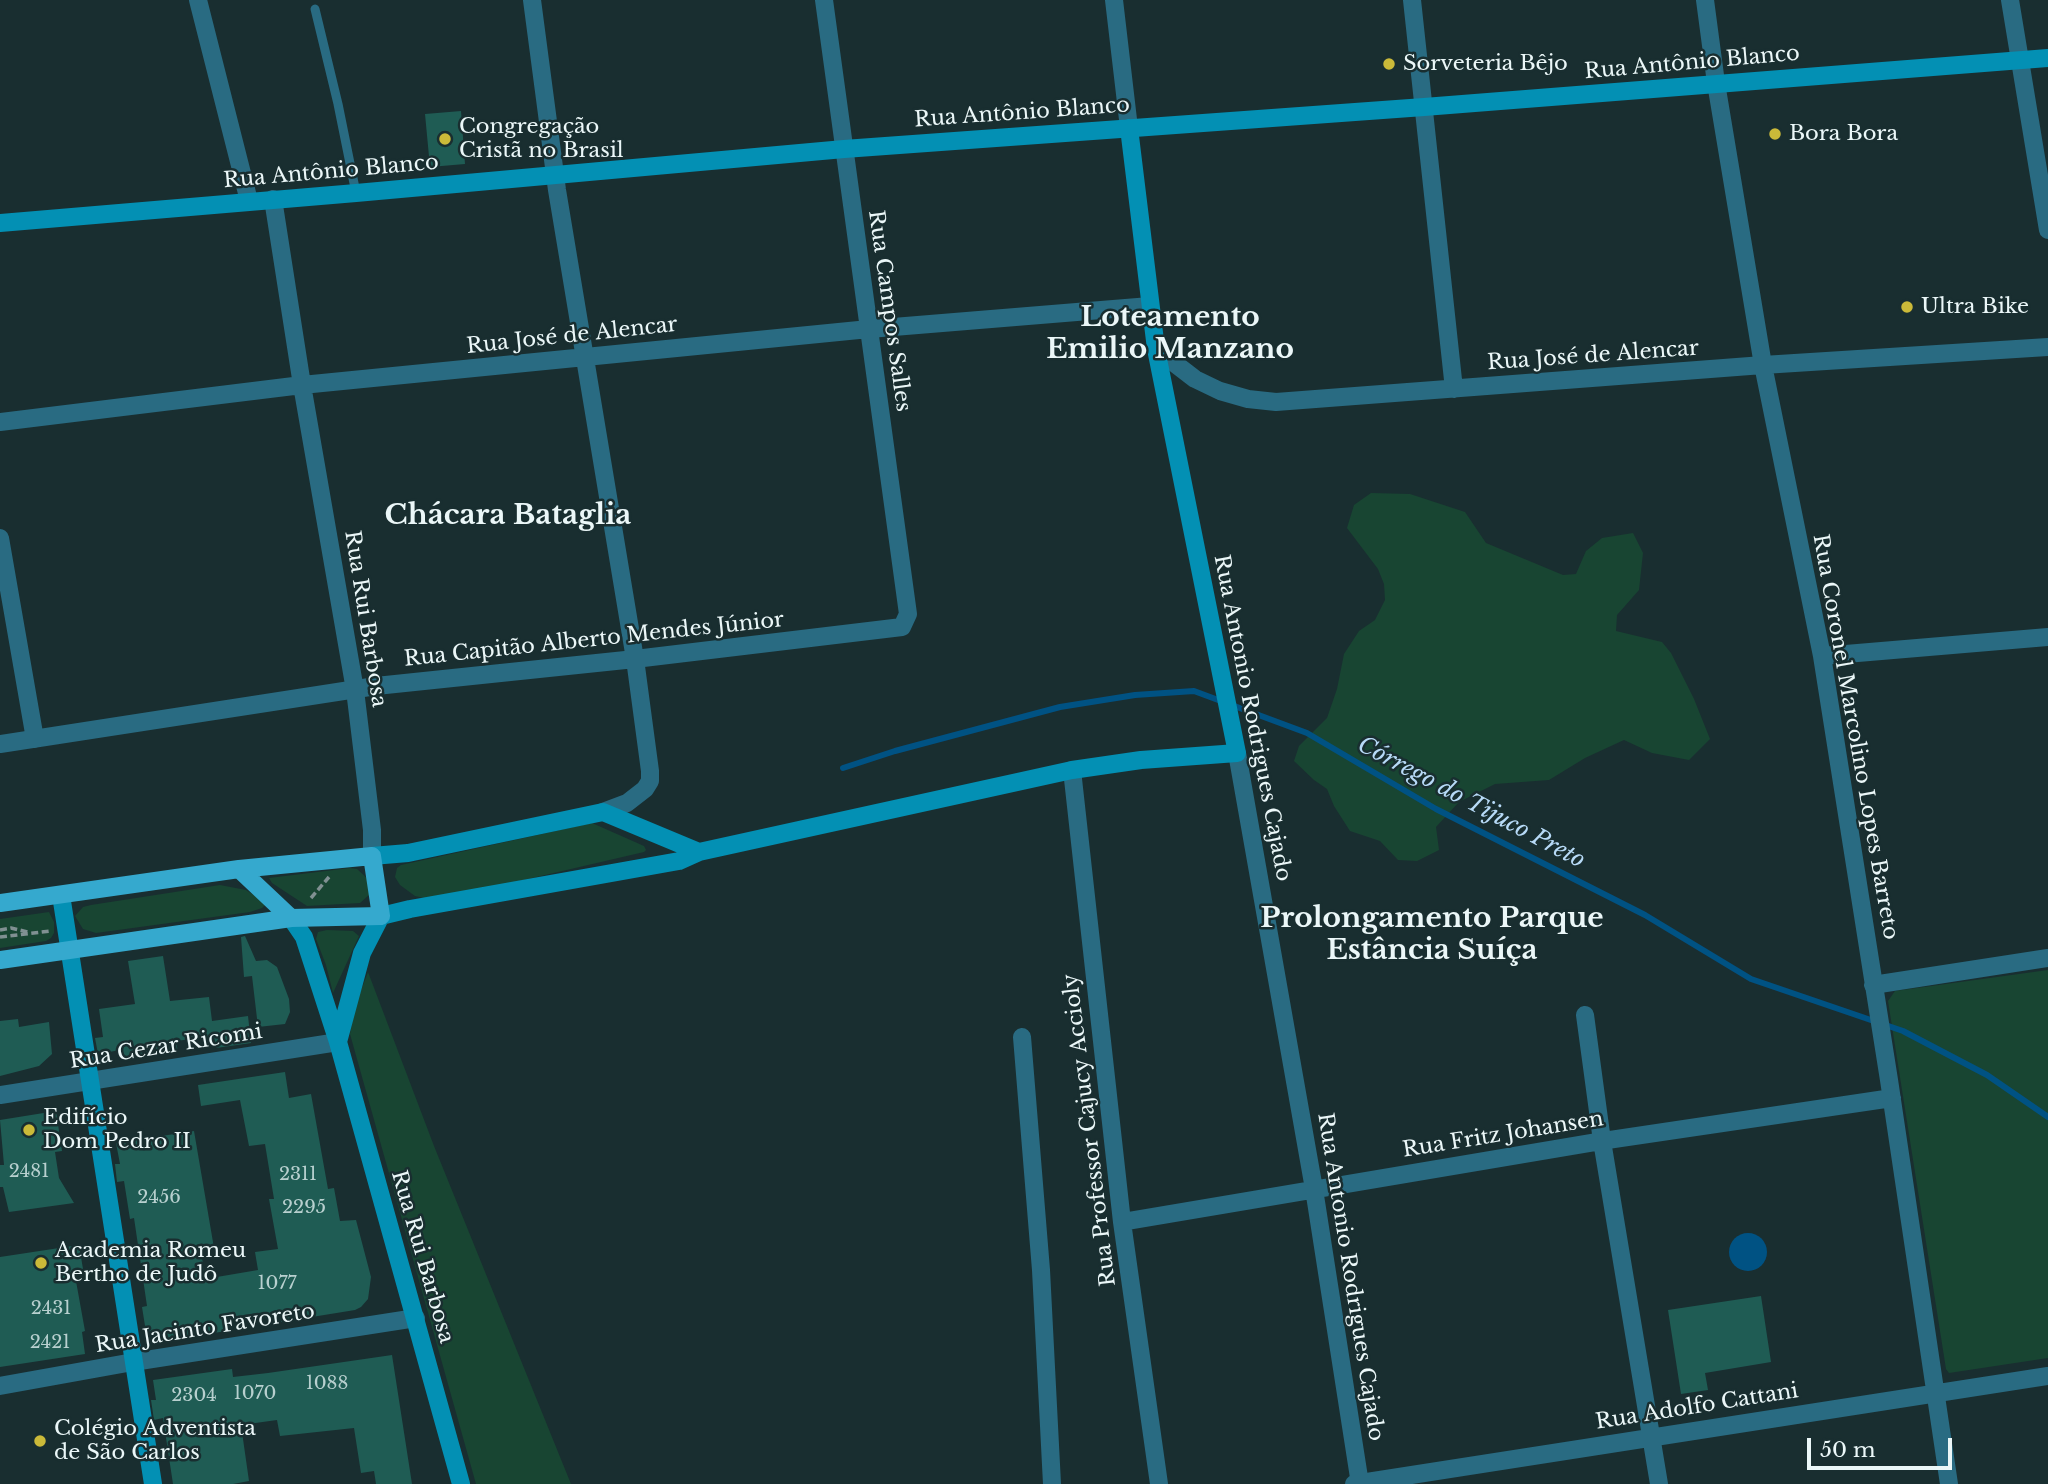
<!DOCTYPE html>
<html>
<head>
<meta charset="utf-8">
<style>
  body { margin:0 }
  #map { position:relative; width:2048px; height:1484px; overflow:hidden; background:#192e30; font-family:"Libre Baskerville",serif }
  canvas { display:block }
  .scale { position:absolute; left:1807px; top:1438px; width:145px; height:32px; box-sizing:border-box; border:4px solid #ebf7f8; border-top:0; padding-left:9px; font-size:21px; line-height:24px; white-space:nowrap; color:#ebf7f8; -webkit-text-stroke:5px #192e30; paint-order:stroke }
</style>
</head>
<body>
<div id="map">
<canvas width="2048" height="1484"></canvas>
<div class="scale">50 m</div>
</div>
<script>
const ctx = document.querySelector('canvas').getContext('2d');
ctx.lineJoin = 'round';
function fillPath(path, color) {
  ctx.fillStyle = color;
  ctx.fill(path, 'evenodd');
}
function shape(rows) {
  const path = new Path2D();
  for (const r of rows) {
    if (r.length === 3) {
      path.moveTo(r[0] + r[2], r[1]);
      path.arc(r[0], r[1], r[2], 0, 2 * Math.PI);
      continue;
    }
    path.moveTo(r[0], r[1]);
    for (let i = 2; i < r.length; i += 2) path.lineTo(r[i], r[i + 1]);
  }
  return path;
}
function stroke(path, color, width, dash) {
  ctx.strokeStyle = color;
  ctx.lineWidth = width;
  ctx.lineCap = dash ? 'butt' : 'round';
  ctx.setLineDash(dash || []);
  ctx.stroke(path);
}
function write(font, color, halo, rows, align = 'center') {
  ctx.font = font + ' "Libre Baskerville",serif';
  ctx.lineWidth = 5;
  ctx.setLineDash([]);
  ctx.textBaseline = 'middle';
  ctx.strokeStyle = halo;
  ctx.fillStyle = color;
  for (const [text, x, y, turn = 0] of rows) {
    ctx.save();
    ctx.translate(x, y);
    ctx.rotate((+turn || 0) * Math.PI / 180);
    ctx.textAlign = isNaN(turn) ? turn : align;
    if (halo) ctx.strokeText(text, 0, 0);
    ctx.fillText(text, 0, 0);
    ctx.restore();
  }
}
const green = shape([
  [1371,493,1410,494,1465,512,1486,543,1563,575,1576,574,1586,551,1602,538,1633,533,1643,553,1639,590,1617,615,1616,631,1662,642,1671,653,1694,699,1710,739,1689,760,1652,753,1624,740,1585,758,1549,780,1495,784,1459,802,1436,827,1439,850,1417,861,1398,860,1380,841,1350,831,1334,806,1327,789,1314,780,1294,761,1299,746,1327,718,1337,689,1344,654,1359,631,1375,620,1385,600,1384,584,1378,569,1347,528,1354,505],
  [592,823,644,846,646,850,644,852,515,882,428,899,415,896,400,885,395,877,397,868,401,865],
  [350,868,357,869,369,880,369,895,360,903,307,906,272,883,269,878],
  [220,885,246,890,263,901,265,905,262,908,250,912,96,933,83,929,75,916,83,907,91,905],
  [49,912,54,922,54,933,51,938,46,941,0,948,0,919],
  [327,930,353,931,359,936,333,993,326,965,316,939,318,932],
  [2048,970,2048,1358,1949,1373,1946,1369,1888,1001,1895,991],
  [368,972,434,1146,571,1484,476,1484,350,1034,355,1006]
]);
const water = shape([
  [1748,1252,19]
]);
const stream = shape([
  [843,768,895,751,1060,707,1135,695,1194,691,1307,733,1436,809,1645,915,1751,979,1903,1031,1987,1075,2048,1117]
]);
const building = shape([
  [461,111,465,164,430,167,425,114],
  [245,936,256,961,267,960,277,967,289,999,290,1012,285,1024,258,1027,252,976,244,977,241,937],
  [163,956,170,1001,209,997,212,1021,248,1016,251,1043,216,1048,214,1036,176,1041,178,1052,159,1055,121,1060,120,1050,98,1054,95,1038,103,1037,99,1009,135,1004,128,961],
  [18,1019,19,1027,49,1022,52,1054,39,1066,0,1076,0,1021],
  [285,1072,289,1098,311,1094,328,1189,334,1188,340,1221,356,1220,371,1277,368,1299,361,1307,355,1310,281,1322,280,1316,265,1318,265,1312,224,1318,226,1331,153,1343,152,1331,146,1332,142,1307,147,1306,134,1218,130,1219,124,1181,117,1182,115,1164,120,1164,116,1143,194,1131,214,1248,201,1250,205,1279,258,1270,255,1252,278,1249,269,1199,274,1199,265,1144,249,1146,240,1100,201,1106,198,1085],
  [56,1111,62,1151,55,1152,59,1178,74,1203,9,1212,3,1187,0,1187,0,1165,4,1165,0,1120],
  [79,1245,83,1269,74,1270,85,1331,82,1332,85,1354,0,1367,0,1257],
  [1761,1296,1771,1362,1705,1373,1708,1390,1681,1394,1668,1310],
  [392,1355,412,1484,376,1484,374,1471,361,1473,354,1428,280,1436,277,1420,241,1425,249,1481,233,1484,173,1484,163,1418,154,1420,151,1400,156,1400,153,1380,232,1369,233,1377,268,1373]
]);
const path = shape([
  [311,898,329,877],
  [0,930,11,928,28,932],
  [0,937,50,931]
]);
const lane = shape([
  [315,9,338,104,356,193]
]);
const street = shape([
  [198,0,249,201],
  [532,0,557,190,635,659,650,771,650,781,645,789,627,803,603,812],
  [1114,0,1129,128],
  [1412,0,1454,389],
  [1705,0,1716,83,1763,365,1822,656,1889,1080,1949,1484],
  [2010,0,2048,230],
  [273,199,302,385,355,690,372,830,372,856],
  [1156,349,1195,379,1220,391,1248,399,1276,402,1763,365,2048,347],
  [0,422,302,385,869,329,1150,306],
  [0,538,35,739],
  [1822,656,2048,637],
  [0,744,376,686,635,659,902,627,908,614,824,0],
  [1237,753,1314,1189,1360,1484],
  [1072,770,1122,1222,1159,1484],
  [1873,985,2048,958],
  [1585,1015,1602,1141,1659,1484],
  [1022,1037,1041,1270,1052,1484],
  [0,1095,338,1042],
  [1122,1222,1602,1141,1892,1098],
  [0,1386,133,1362,416,1318],
  [1354,1484,2048,1376]
]);
const secondary = shape([
  [0,223,356,193,844,149,1424,107,2048,58],
  [372,856,408,853,603,812,699,852],
  [61,895,153,1484],
  [291,918,304,937,338,1042,461,1484],
  [338,1042,362,953,381,916,410,909,679,861,699,852,1072,770,1141,760,1237,753,1156,349,1129,128]
]);
const primary = shape([
  [239,869,291,918],
  [0,903,239,869,372,856,381,916,291,918,0,960]
]);
const markers = [
  [1389,64,7,"#cbba39"],
  [1775,134,7,"#cbba39"],
  [445,139,7,"#cbba39"],
  [1907,307,7,"#cbba39"],
  [29,1130,7,"#cbba39"],
  [41,1263,7,"#cbba39"],
  [40,1441,7,"#cbba39"]
];
const numberNames = [
  ["2481",29,1172],
  ["2311",298,1175],
  ["2456",159,1198],
  ["2295",304,1208],
  ["1077",277,1284],
  ["2431",51,1309],
  ["2421",50,1343],
  ["1088",327,1384],
  ["1070",255,1394],
  ["2304",194,1396]
];
const streetNames = [
  ["Rua Antônio Blanco",1692,63,-5],
  ["Rua Antônio Blanco",1022,113,-4],
  ["Rua Antônio Blanco",331,172,-5],
  ["Rua Campos Salles",889,311,82],
  ["Rua José de Alencar",572,336,-6],
  ["Rua José de Alencar",1593,356,-4],
  ["Rua Rui Barbosa",365,619,81],
  ["Rua Capitão Alberto Mendes Júnior",594,640,-6],
  ["Rua Antonio Rodrigues Cajado",1252,718,79],
  ["Rua Coronel Marcolino Lopes Barreto",1855,737,80],
  ["Rua Cezar Ricomi",166,1047,-9],
  ["Rua Professor Cajucy Accioly",1090,1130,-97],
  ["Rua Fritz Johansen",1503,1135,-9],
  ["Rua Rui Barbosa",422,1257,74],
  ["Rua Antonio Rodrigues Cajado",1350,1277,81],
  ["Rua Jacinto Favoreto",205,1329,-9],
  ["Rua Adolfo Cattani",1697,1407,-9]
];
const poiNames = [
  ["Sorveteria Bêjo",1403,64],
  ["Congregação",459,127],
  ["Cristã no Brasil",459,151],
  ["Bora Bora",1789,134],
  ["Ultra Bike",1921,307],
  ["Edifício",43,1118],
  ["Dom Pedro II",43,1142],
  ["Academia Romeu",55,1251],
  ["Bertho de Judô",55,1275],
  ["Colégio Adventista",54,1429],
  ["de São Carlos",54,1453]
];
const waterNames = [
  ["Córrego do Tijuco Preto",1471,803,28]
];
const districtNames = [
  ["Loteamento",1170,318],
  ["Emilio Manzano",1170,350],
  ["Chácara Bataglia",508,516],
  ["Prolongamento Parque",1432,919],
  ["Estância Suíça",1432,951]
];
fillPath(green, '#184532');
fillPath(water, '#005283');
stroke(stream, '#005283', 6);
fillPath(building, '#1f5c54');
stroke(path, '#809092', 3.5, [7, 3.5]);
stroke(lane, '#296b82', 9);
stroke(street, '#296b82', 18);
stroke(secondary, '#0390b4', 18);
stroke(primary, '#35a9ce', 18);
for (const [x, y, r, color] of markers) {
  const dot = new Path2D();
  dot.arc(x, y, r, 0, 2 * Math.PI);
  ctx.fillStyle = color;
  ctx.fill(dot);
  stroke(dot, '#192e30', 2.5);
}
write('18px', '#b8d0cf', null, numberNames);
write('21px', '#ebf7f8', '#192e30', streetNames);
write('21px', '#ebf7f8', '#192e30', poiNames, 'left');
write('italic 23px', '#b7daf7', '#192e30', waterNames);
write('bold 28px', '#ebf7f8', '#192e30', districtNames);
</script>
</body>
</html>
